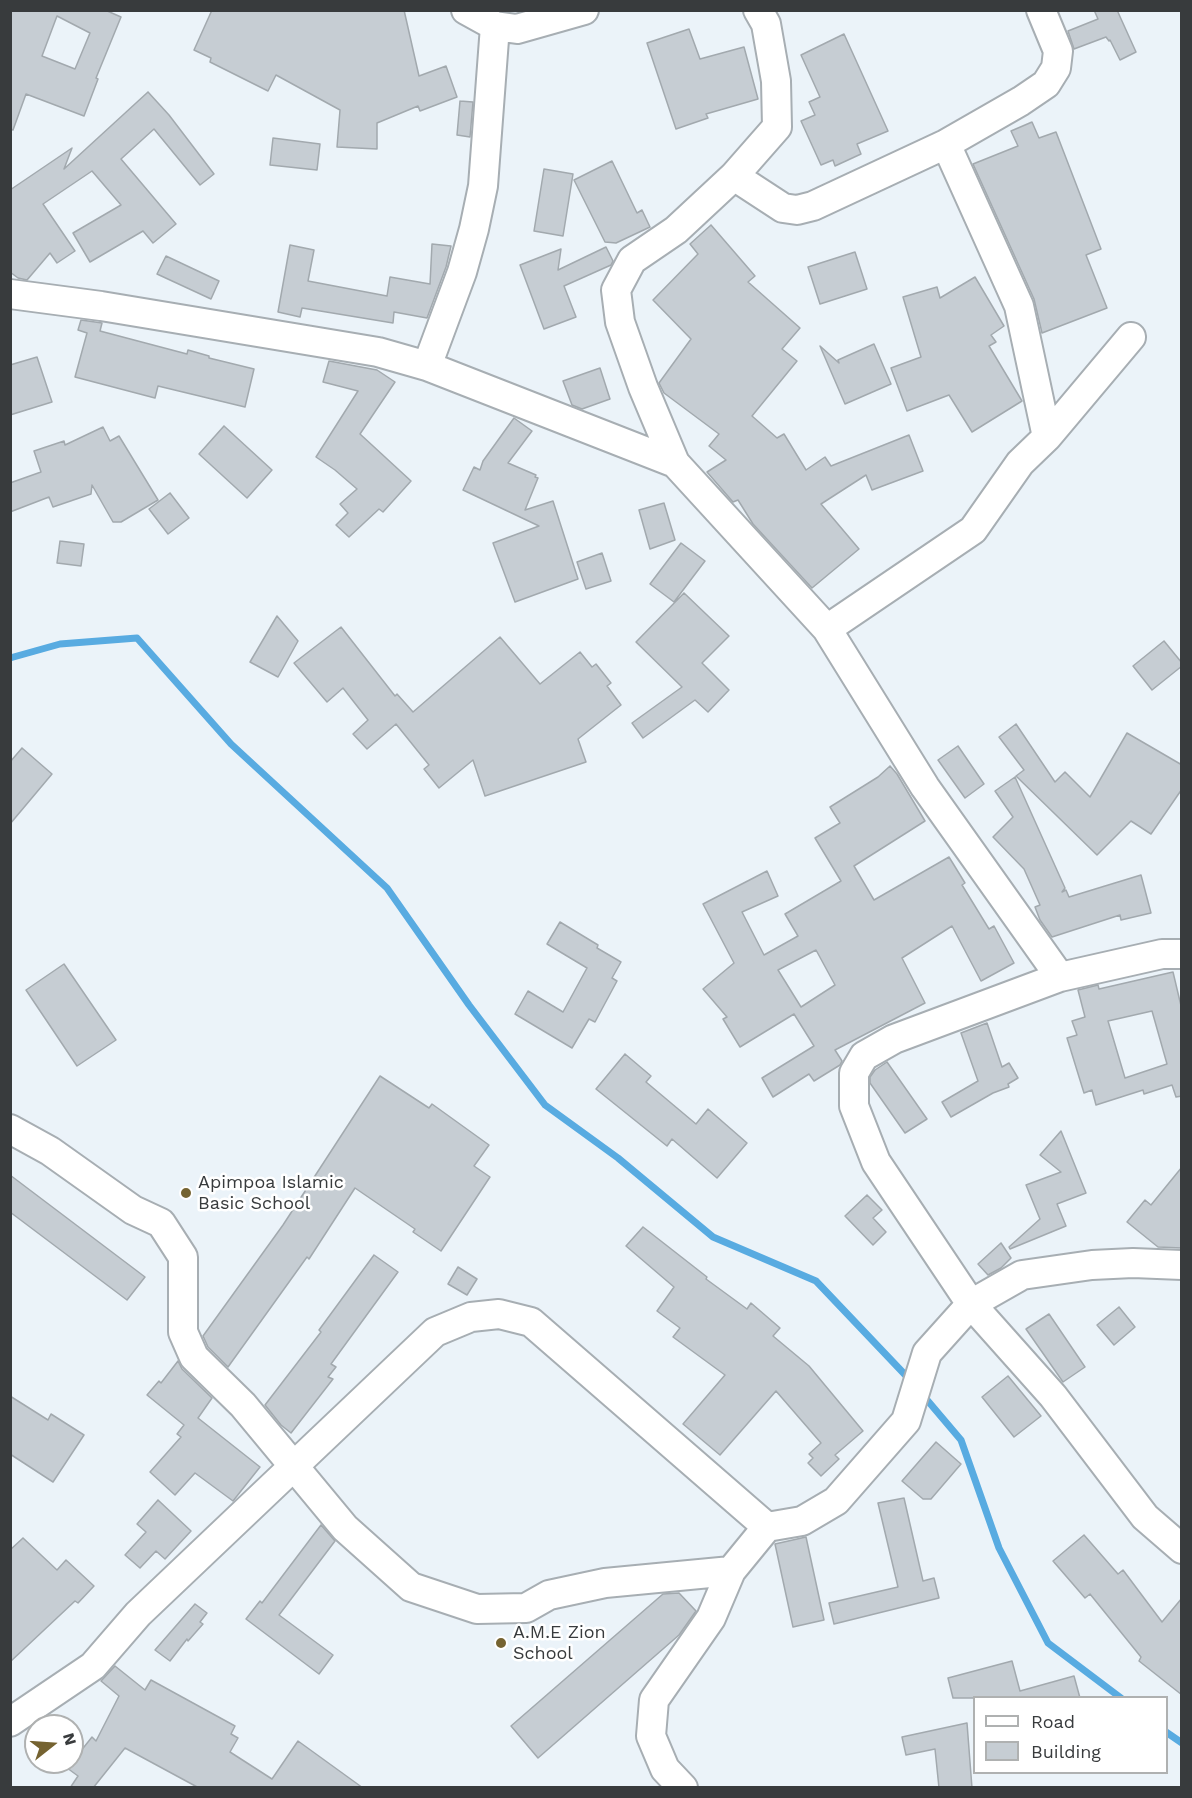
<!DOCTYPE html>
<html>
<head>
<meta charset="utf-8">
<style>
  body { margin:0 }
  #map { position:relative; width:1192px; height:1798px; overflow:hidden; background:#ebf3f9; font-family:"Work Sans",sans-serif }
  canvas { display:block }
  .frame { position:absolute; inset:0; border:12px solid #383b3d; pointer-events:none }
  .legend { position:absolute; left:973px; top:1696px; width:195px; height:78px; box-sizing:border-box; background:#fff; border:2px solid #afb1b1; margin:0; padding:8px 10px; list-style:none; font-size:18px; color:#383b3d }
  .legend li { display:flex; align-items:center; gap:12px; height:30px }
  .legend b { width:30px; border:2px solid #afb1b1 }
  .north { position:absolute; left:24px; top:1714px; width:60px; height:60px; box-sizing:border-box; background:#fff; border:2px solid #afb1b1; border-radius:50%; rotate:73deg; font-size:16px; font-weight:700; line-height:24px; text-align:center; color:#383b3d }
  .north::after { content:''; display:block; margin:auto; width:21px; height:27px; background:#756331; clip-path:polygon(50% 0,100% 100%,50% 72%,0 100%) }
</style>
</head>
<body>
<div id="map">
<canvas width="1192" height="1798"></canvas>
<div class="frame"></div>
<ul class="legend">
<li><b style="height:8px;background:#fff"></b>Road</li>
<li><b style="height:16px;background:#c6cdd3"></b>Building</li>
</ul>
<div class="north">N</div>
</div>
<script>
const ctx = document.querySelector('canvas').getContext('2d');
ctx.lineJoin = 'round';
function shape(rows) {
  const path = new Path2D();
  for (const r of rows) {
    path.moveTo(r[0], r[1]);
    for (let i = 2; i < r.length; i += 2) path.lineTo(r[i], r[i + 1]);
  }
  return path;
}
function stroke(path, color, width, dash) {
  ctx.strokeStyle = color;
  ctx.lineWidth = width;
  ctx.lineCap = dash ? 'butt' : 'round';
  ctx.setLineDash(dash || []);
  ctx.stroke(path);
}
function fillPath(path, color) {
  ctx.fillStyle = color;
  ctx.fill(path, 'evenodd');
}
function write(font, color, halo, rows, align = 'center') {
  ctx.font = font + ' "Work Sans",sans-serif';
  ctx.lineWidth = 5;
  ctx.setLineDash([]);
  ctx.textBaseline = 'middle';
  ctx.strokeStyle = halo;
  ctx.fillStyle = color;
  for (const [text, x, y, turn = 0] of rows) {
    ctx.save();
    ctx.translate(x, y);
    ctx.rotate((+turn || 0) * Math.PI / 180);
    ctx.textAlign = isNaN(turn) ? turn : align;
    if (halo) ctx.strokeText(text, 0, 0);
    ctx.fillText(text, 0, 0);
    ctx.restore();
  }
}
const stream = shape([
  [10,658,60,644,137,638,231,744,387,888,469,1005,545,1105,618,1158,713,1237,816,1281,911,1381],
  [922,1394,961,1440,999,1548,1048,1643,1121,1698],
  [1166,1732,1182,1743]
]);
const building = shape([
  [10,10,105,10,121,17,96,78,98,79,84,116,26,94,13,130,10,129,10,10],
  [57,16,90,33,75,69,42,56,57,16],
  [212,10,404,10,419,76,446,66,457,97,420,111,418,106,377,123,377,149,337,147,340,110,276,75,268,91,210,62,211,58,194,50,212,10],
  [1094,10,1117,10,1136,52,1120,60,1110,40,1109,41,1106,37,1074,49,1068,31,1098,19,1094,10],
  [689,29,700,59,744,47,758,99,706,114,708,118,676,129,647,43,689,29],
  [844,34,888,131,857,144,861,154,835,166,833,160,821,165,801,121,815,115,809,102,820,97,801,55,844,34],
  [148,92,169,115,214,174,200,185,154,129,121,159,176,224,153,243,143,231,90,262,73,233,121,205,92,171,43,204,75,251,57,263,50,253,27,280,18,278,10,272,10,190,72,148,64,169,148,92],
  [460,101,473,102,470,137,457,135,460,101],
  [1032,122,1039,138,1056,132,1101,249,1086,255,1107,308,1042,333,1034,299,973,164,1018,146,1011,131,1032,122],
  [273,138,320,144,317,170,270,165,273,138],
  [612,161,637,213,642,210,650,227,616,243,605,242,574,180,612,161],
  [544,169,573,174,563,236,534,231,544,169],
  [711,225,755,276,748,282,800,328,782,349,797,361,752,416,777,438,784,434,806,470,825,457,831,466,909,435,923,471,872,490,866,475,821,504,859,549,812,588,753,524,738,500,733,502,707,472,726,460,709,446,719,434,664,393,659,383,691,339,653,300,698,254,690,244,711,225],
  [432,244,451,246,446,267,427,318,394,312,393,323,302,308,300,317,278,312,290,245,314,250,308,281,387,296,390,277,430,284,432,244],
  [606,247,613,261,611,265,564,286,576,317,544,329,520,265,561,249,558,270,606,247],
  [855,252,867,289,820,304,808,267,855,252],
  [166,256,219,281,211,299,157,274,166,256],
  [975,277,1004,326,991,335,996,342,989,346,1022,401,972,432,949,395,907,411,891,368,921,357,903,297,937,287,940,298,975,277],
  [81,320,102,323,100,331,187,354,188,350,209,356,209,358,254,369,245,407,158,386,155,398,75,377,87,333,78,330,81,320],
  [874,344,891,384,845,404,820,346,839,363,838,360,874,344],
  [37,357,52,402,10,415,10,365,37,357],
  [329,361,377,370,395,382,360,434,411,481,383,512,379,509,349,537,336,525,348,513,340,504,357,489,335,470,316,457,358,391,323,382,329,361],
  [600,368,610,399,582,409,572,405,563,381,600,368],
  [514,418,532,431,508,463,536,475,535,477,538,478,525,510,553,501,578,579,515,602,493,543,539,526,463,490,474,467,480,470,483,461,514,418],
  [224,426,272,470,247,498,199,454,224,426],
  [103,427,110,441,119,436,158,500,121,522,113,522,92,485,91,494,53,507,49,497,10,512,10,483,41,472,34,451,64,441,65,445,103,427],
  [170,493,189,518,168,534,149,509,170,493],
  [664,503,675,540,650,549,639,510,664,503],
  [60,541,84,544,81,566,57,563,60,541],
  [681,543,705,561,674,602,650,584,681,543],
  [602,553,611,581,586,589,577,562,602,553],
  [684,593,729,636,702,663,729,690,708,712,695,700,643,738,632,723,682,687,636,642,684,593],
  [277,616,298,641,278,677,250,662,277,616],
  [341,627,395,696,397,694,413,712,500,637,540,684,580,652,592,667,596,664,611,683,607,686,621,705,578,739,586,762,485,796,473,760,439,788,424,769,429,765,396,724,367,749,353,734,368,720,343,688,327,702,294,663,341,627],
  [1164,641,1182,663,1182,666,1152,690,1133,666,1164,641],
  [1016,724,1055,782,1065,772,1090,797,1127,733,1182,765,1182,789,1151,834,1131,821,1097,855,1016,776,1024,770,999,737,1016,724],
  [958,746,984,784,965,798,938,760,958,746],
  [22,748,52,774,10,824,10,762,22,748],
  [890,766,897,774,925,821,854,866,874,900,949,857,965,883,962,885,989,929,994,926,1014,963,981,981,952,926,902,958,925,1003,835,1050,842,1061,840,1065,814,1081,809,1074,773,1097,762,1078,814,1046,794,1014,740,1047,723,1019,727,1017,703,989,734,963,703,904,767,871,778,896,742,912,764,955,798,936,785,914,841,881,815,838,840,823,830,807,878,777,890,766],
  [816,950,835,985,801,1007,778,970,816,950],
  [1015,777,1065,888,1062,892,1066,890,1069,897,1141,875,1151,913,1121,920,1120,915,1052,937,1040,920,1035,907,1040,905,1024,869,993,837,1013,817,995,791,1015,777],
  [560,922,598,945,597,948,621,962,612,978,617,981,595,1022,589,1019,572,1048,515,1014,528,991,563,1012,587,968,547,944,560,922],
  [64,964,116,1040,77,1066,26,990,64,964],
  [1173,972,1182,1010,1182,1096,1176,1097,1172,1085,1144,1094,1143,1090,1096,1105,1092,1090,1084,1093,1067,1038,1077,1035,1072,1021,1085,1017,1078,990,1098,985,1099,989,1173,972],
  [1152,1011,1167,1064,1125,1078,1108,1021,1152,1011],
  [987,1023,1002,1067,1009,1063,1018,1078,1008,1084,1009,1087,993,1093,951,1117,942,1102,978,1081,961,1033,987,1023],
  [625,1054,651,1076,646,1082,696,1124,708,1109,747,1143,717,1178,672,1139,667,1146,596,1089,625,1054],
  [887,1062,927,1119,905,1133,870,1083,870,1077,875,1070,887,1062],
  [380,1076,429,1108,432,1104,489,1145,474,1166,490,1177,441,1251,413,1232,415,1229,355,1188,309,1259,307,1257,228,1367,208,1347,203,1336,283,1225,380,1076],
  [1061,1131,1086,1193,1057,1204,1066,1226,1010,1249,1009,1247,1040,1219,1026,1185,1061,1172,1040,1155,1061,1131],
  [1182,1167,1182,1248,1158,1247,1127,1222,1145,1200,1151,1205,1182,1167],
  [10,1175,145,1277,127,1300,10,1212,10,1175],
  [867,1195,882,1210,873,1218,886,1232,873,1245,845,1216,867,1195],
  [643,1227,707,1277,706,1279,747,1309,751,1303,780,1328,773,1336,809,1366,863,1431,835,1455,839,1459,821,1476,808,1463,813,1458,809,1454,821,1443,776,1391,720,1455,683,1424,725,1375,673,1337,680,1328,657,1311,674,1287,626,1246,643,1227],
  [1001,1243,1011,1258,1001,1268,988,1275,978,1264,1001,1243],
  [374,1255,398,1272,331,1364,336,1367,328,1377,333,1379,291,1433,281,1425,265,1405,321,1332,319,1330,374,1255],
  [458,1267,477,1279,467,1295,448,1284,458,1267],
  [1119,1307,1135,1327,1114,1345,1097,1325,1119,1307],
  [1049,1314,1085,1367,1063,1382,1026,1329,1049,1314],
  [178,1361,182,1369,212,1398,198,1418,260,1467,233,1501,195,1473,175,1495,150,1472,181,1437,177,1434,184,1425,147,1395,159,1381,161,1383,178,1361],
  [1008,1376,1041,1416,1014,1437,982,1397,1008,1376],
  [10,1396,48,1420,51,1414,84,1435,53,1482,10,1454,10,1396],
  [936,1442,961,1464,931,1499,923,1499,902,1481,936,1442],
  [904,1498,923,1581,934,1578,939,1598,834,1624,829,1603,898,1587,878,1503,904,1498],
  [158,1500,191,1531,165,1559,156,1551,140,1568,125,1555,146,1532,137,1524,158,1500],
  [321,1525,335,1541,279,1615,333,1655,319,1674,246,1619,260,1601,262,1603,321,1525],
  [1084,1535,1118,1574,1123,1570,1162,1622,1182,1598,1182,1695,1139,1661,1141,1657,1090,1594,1085,1598,1053,1561,1084,1535],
  [806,1537,824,1620,793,1627,775,1544,806,1537],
  [23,1538,57,1570,66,1560,94,1586,78,1603,75,1601,10,1662,10,1550,23,1538],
  [679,1593,696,1611,679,1635,538,1758,511,1726,663,1594,679,1593],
  [195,1604,207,1613,200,1622,203,1624,188,1641,187,1639,170,1661,155,1650,195,1604],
  [1012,1661,1020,1691,1074,1676,1080,1698,953,1698,948,1678,1012,1661],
  [115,1666,145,1690,151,1680,235,1726,231,1734,238,1738,230,1752,272,1779,298,1741,363,1788,199,1788,125,1748,93,1788,70,1788,78,1776,63,1765,66,1762,72,1762,72,1754,76,1749,80,1752,92,1737,96,1741,119,1696,101,1681,115,1666],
  [967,1723,972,1788,939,1788,935,1749,906,1755,902,1737,967,1723]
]);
const minor = shape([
  [466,10,495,26,517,29,584,10],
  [734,176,783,208,797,210,813,206,946,144,1021,101,1046,84,1056,68,1058,51,1041,10],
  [10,294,101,306,378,352,427,366,675,463,827,629,925,787,1060,977],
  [427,366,462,272,474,229,483,186,495,26],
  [1047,437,1131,337],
  [675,463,643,387,620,322,616,290,632,260,676,230,734,176,777,127,776,81,766,24,758,10],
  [827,629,973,530,1020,463,1047,437,1019,306,946,144],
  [1182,954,1162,954,1060,977,894,1039,864,1056,854,1073,854,1106,876,1162,971,1304,1022,1275,1092,1265,1133,1263,1182,1265],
  [10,1129,50,1151,133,1210,161,1223,183,1257,183,1332,194,1357,243,1405,345,1528,411,1587,477,1609,526,1608,549,1595,605,1583,731,1571],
  [10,1722,93,1666,138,1614,435,1332,471,1317,499,1314,531,1322,767,1527,802,1521,836,1501,906,1421,927,1353,971,1304,1053,1396,1145,1517,1182,1549],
  [683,1788,665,1769,651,1736,654,1700,711,1618,731,1571,767,1527]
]);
const markers = [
  [186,1193,6,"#756331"],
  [501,1643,6,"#756331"]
];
const poiNames = [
  ["Apimpoa Islamic",198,1183],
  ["Basic School",198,1204],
  ["A.M.E Zion",513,1633],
  ["School",513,1654]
];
stroke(stream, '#58abe1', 7);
fillPath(building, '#c6cdd3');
stroke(building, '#a2a9ae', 1.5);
stroke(minor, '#a7aeb3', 32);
stroke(minor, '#fff', 28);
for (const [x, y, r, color] of markers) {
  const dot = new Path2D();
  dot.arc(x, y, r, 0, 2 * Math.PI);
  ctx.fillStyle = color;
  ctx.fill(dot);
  stroke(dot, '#fff', 2);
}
write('18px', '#383b3d', '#fff', poiNames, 'left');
</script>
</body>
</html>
